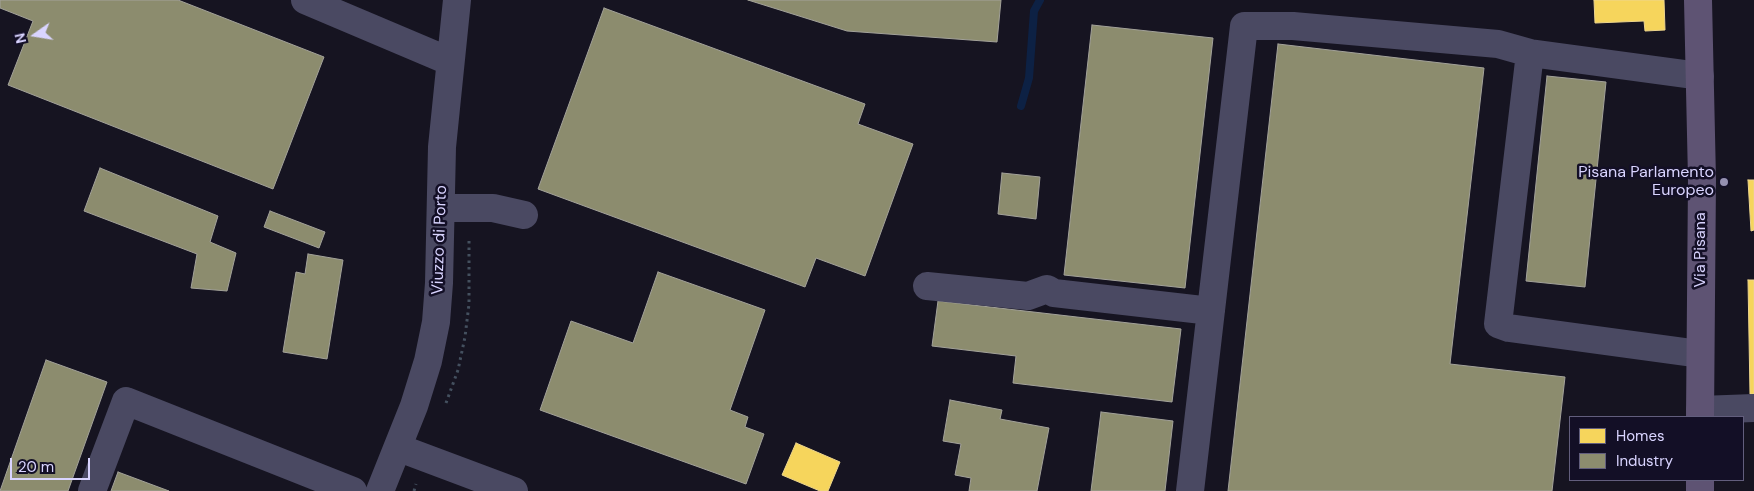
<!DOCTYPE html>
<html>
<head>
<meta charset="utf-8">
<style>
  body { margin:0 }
  #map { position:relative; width:1754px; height:491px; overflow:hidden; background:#161421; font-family:"DM Sans",sans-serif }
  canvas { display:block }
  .legend { position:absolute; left:1569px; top:416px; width:175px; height:65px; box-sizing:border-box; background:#130f26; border:1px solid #625e7d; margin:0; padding:6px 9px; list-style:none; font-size:15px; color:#d9d4ff }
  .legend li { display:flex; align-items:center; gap:10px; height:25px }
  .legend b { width:25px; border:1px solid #625e7d }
  .north { position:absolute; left:10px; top:10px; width:50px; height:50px; -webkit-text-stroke:4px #130f26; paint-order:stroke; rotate:257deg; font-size:14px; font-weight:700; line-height:20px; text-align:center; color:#d9d4ff }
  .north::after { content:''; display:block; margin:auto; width:18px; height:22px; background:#d9d4ff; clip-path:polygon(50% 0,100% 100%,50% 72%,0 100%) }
  .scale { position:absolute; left:10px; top:458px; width:80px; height:22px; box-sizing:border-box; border:2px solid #d9d4ff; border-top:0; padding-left:6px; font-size:15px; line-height:18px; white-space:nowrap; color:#d9d4ff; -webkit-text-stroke:4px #130f26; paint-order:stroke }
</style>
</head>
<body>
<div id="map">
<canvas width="1754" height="491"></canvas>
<ul class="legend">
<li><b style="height:14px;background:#f6d55c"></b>Homes</li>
<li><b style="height:14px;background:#8c8c6e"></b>Industry</li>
</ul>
<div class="north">N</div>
<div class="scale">20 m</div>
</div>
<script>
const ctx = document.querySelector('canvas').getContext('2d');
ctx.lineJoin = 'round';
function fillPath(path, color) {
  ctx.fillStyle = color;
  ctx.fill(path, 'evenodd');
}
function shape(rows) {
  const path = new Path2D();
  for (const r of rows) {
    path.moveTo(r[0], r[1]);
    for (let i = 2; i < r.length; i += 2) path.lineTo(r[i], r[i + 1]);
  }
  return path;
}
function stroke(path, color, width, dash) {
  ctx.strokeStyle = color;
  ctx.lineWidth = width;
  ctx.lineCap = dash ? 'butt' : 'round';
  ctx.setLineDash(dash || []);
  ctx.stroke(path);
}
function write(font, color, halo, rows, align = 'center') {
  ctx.font = font + ' "DM Sans",sans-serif';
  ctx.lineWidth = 5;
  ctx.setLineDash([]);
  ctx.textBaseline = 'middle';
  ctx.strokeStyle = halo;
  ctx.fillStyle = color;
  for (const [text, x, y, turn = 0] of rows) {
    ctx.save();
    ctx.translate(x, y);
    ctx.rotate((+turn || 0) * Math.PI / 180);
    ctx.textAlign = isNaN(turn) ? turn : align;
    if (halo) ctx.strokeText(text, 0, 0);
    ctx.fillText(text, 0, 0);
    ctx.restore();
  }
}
const homes = shape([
  [1594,0,1664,0,1665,30,1645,31,1644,21,1595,23,1594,0],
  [1748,180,1754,180,1754,230,1751,231,1748,180],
  [1748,280,1754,280,1754,394,1750,394,1748,280],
  [796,443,840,462,828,491,820,491,782,475,796,443]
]);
const industry = shape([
  [0,0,178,0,324,57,273,189,8,85,33,21,0,8,0,0],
  [748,0,1001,0,997,42,847,31,748,0],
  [604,8,865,104,858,124,913,144,865,276,816,258,805,287,538,189,604,8],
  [1092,25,1213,38,1185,288,1064,275,1092,25],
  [1278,44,1484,68,1450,364,1565,377,1552,491,1228,491,1278,44],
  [1547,76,1606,82,1585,287,1526,281,1547,76],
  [100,168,218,216,210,242,236,253,227,291,191,288,197,254,84,211,100,168],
  [1002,173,1040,177,1036,219,998,214,1002,173],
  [270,211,325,232,319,248,264,227,270,211],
  [308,254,343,260,327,359,283,352,296,272,305,274,308,254],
  [658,272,765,310,730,410,748,417,745,427,764,434,746,484,540,410,571,321,633,343,658,272],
  [938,301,1181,329,1172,402,1013,383,1016,356,932,346,938,301],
  [46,360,107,382,68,491,0,491,46,360],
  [950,400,1002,410,1000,419,1049,428,1037,491,969,491,971,478,955,475,961,444,943,441,950,400],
  [1101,412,1173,421,1165,491,1091,491,1101,412],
  [118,472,169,491,111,491,118,472]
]);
const stream = shape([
  [1021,106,1029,78,1034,11,1040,0]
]);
const path = shape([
  [446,403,458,370,465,337,469,304,469,237],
  [414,491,416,484]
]);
const minor = shape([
  [305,0,449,61],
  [1530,53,1700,76],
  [441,208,493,208,524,215],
  [927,286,1028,296,1047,289,1054,293,1211,311],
  [1700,410,1754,408],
  [399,448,514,491],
  [92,491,126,401,353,491],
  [380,491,414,406,428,361,436,322,439,283,442,147,457,0],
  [1190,491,1244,26,1293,26,1498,44,1530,53,1498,324,1509,328,1700,354]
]);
const major = shape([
  [1698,0,1702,179,1700,417],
  [1700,491,1700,480]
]);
const markers = [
  [1724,182,5,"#9591b1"]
];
const poiNames = [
  ["Pisana Parlamento",1714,173],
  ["Europeo",1714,191]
];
const streetNames = [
  ["Viuzzo di Porto",440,240,-88],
  ["Via Pisana",1701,250,-90]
];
fillPath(homes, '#f6d55c');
stroke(homes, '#edd58d', 1);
fillPath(industry, '#8c8c6e');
stroke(industry, '#a3a29a', 1);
stroke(stream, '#0d2144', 8);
stroke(path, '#44505f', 3, [2.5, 4]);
stroke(minor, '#4a4962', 28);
stroke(major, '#5e5373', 28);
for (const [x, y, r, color] of markers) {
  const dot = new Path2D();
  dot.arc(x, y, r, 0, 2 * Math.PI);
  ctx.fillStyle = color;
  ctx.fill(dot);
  stroke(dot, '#130f26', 2);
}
write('16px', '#d9d4ff', '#130f26', poiNames, 'right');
write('16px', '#d9d4ff', '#130f26', streetNames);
</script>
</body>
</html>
